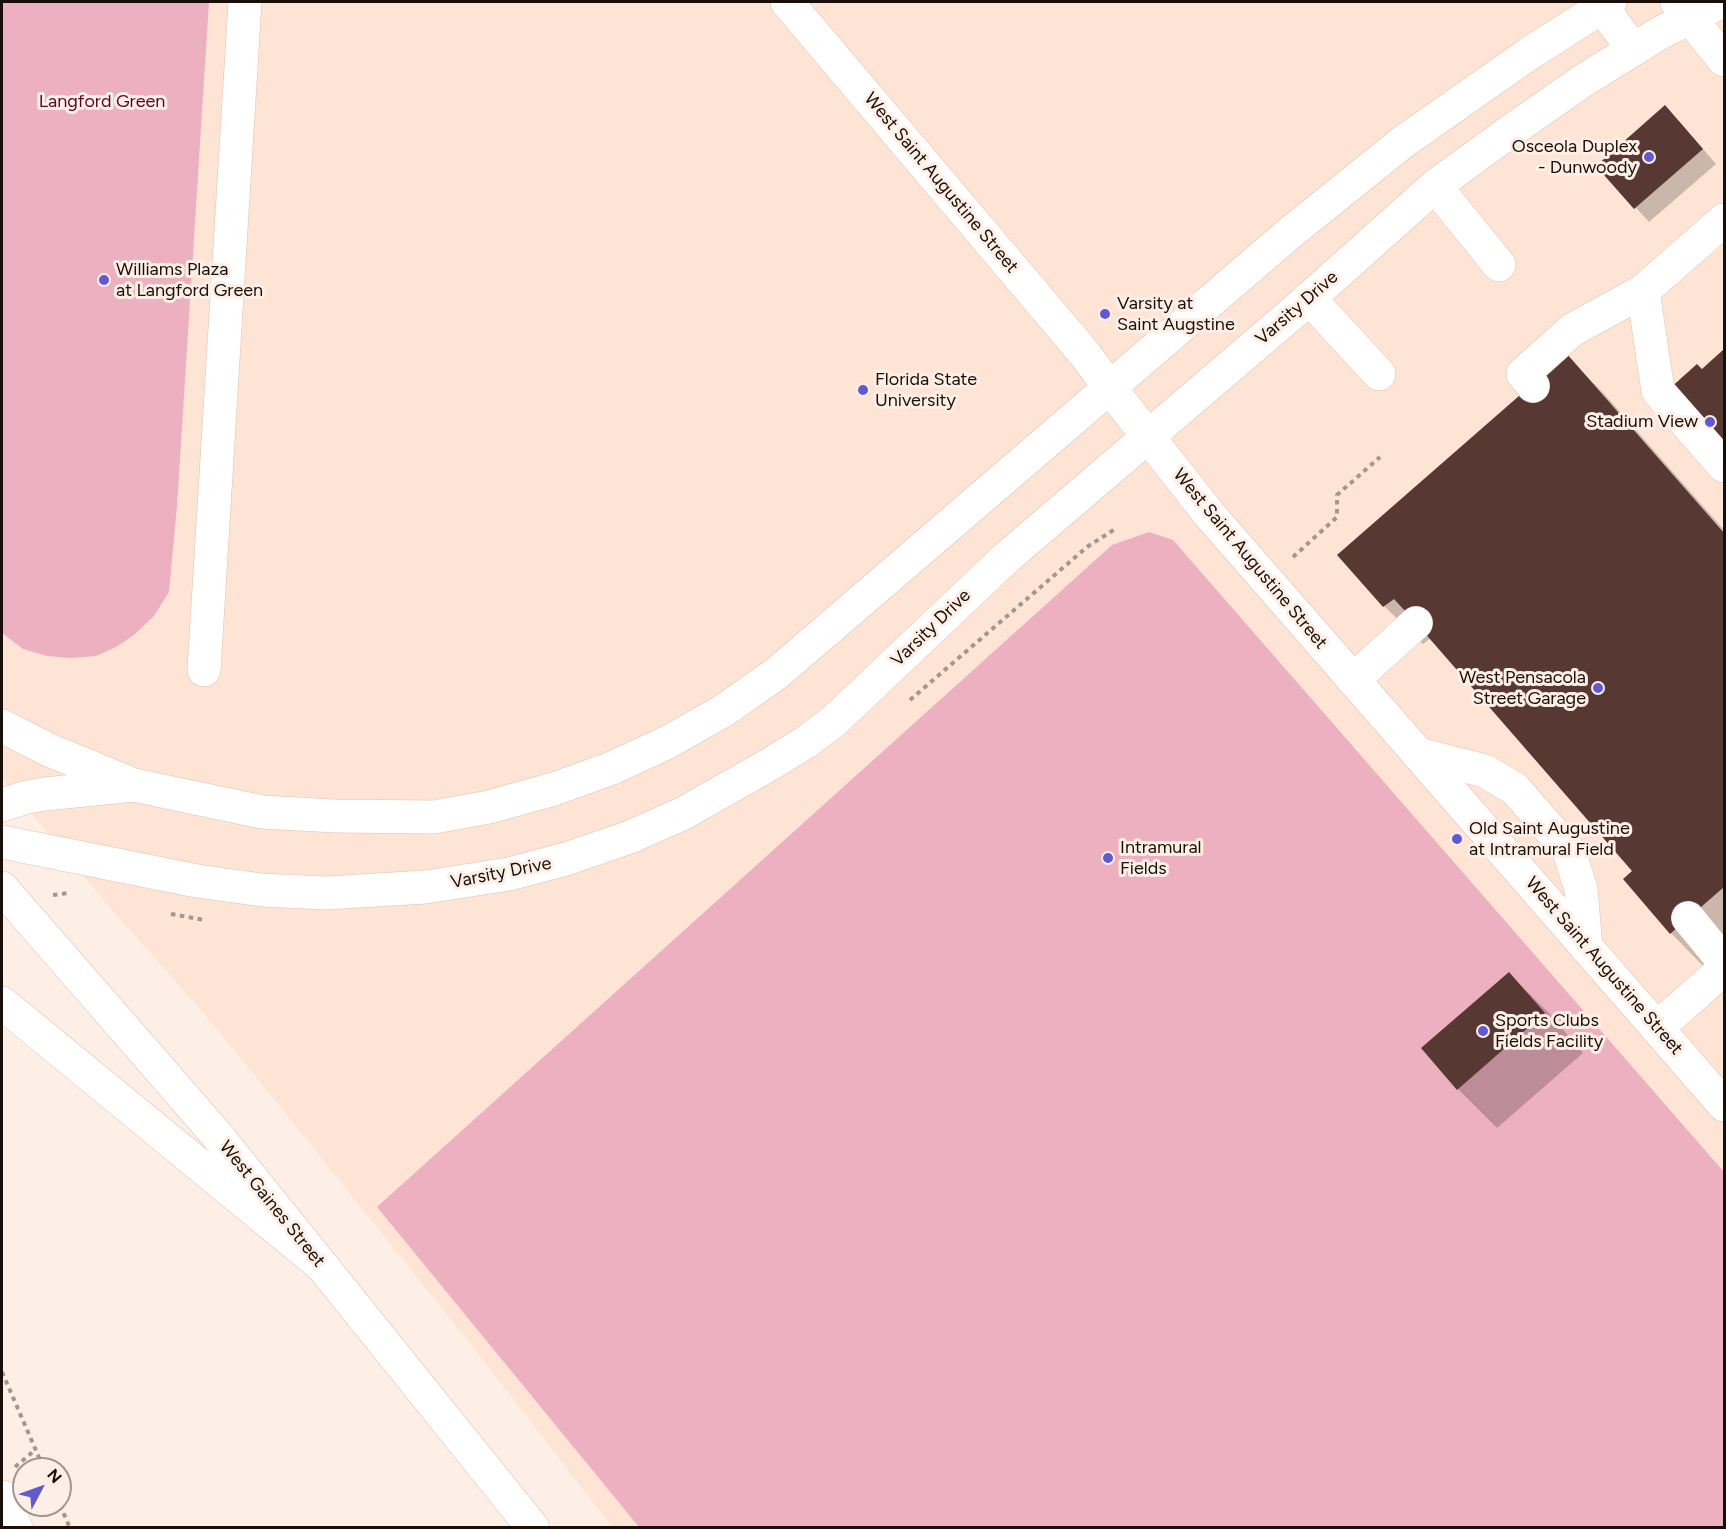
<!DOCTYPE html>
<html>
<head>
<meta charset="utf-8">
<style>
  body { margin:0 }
  #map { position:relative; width:1726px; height:1529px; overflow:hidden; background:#fdefe6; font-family:Figtree,sans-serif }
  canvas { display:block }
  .frame { position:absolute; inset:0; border:3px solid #1a0f08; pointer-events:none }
  .north { position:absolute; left:12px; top:1457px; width:60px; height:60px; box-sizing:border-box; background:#fdefe6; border:2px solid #a2958d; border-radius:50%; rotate:49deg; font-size:16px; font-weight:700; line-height:24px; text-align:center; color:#1a0f08 }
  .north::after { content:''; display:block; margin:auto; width:21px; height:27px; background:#6059d2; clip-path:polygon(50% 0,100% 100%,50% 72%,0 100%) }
</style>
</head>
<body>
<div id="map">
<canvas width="1726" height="1529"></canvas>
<div class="frame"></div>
<div class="north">N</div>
</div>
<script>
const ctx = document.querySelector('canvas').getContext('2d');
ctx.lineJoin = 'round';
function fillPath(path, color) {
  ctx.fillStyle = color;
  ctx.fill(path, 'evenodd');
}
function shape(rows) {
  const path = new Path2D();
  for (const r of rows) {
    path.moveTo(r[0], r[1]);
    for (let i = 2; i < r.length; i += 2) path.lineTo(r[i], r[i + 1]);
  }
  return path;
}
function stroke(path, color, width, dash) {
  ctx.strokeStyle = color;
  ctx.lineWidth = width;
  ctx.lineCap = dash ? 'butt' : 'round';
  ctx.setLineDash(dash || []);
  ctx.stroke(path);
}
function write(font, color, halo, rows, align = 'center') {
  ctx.font = font + ' Figtree,sans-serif';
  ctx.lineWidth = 6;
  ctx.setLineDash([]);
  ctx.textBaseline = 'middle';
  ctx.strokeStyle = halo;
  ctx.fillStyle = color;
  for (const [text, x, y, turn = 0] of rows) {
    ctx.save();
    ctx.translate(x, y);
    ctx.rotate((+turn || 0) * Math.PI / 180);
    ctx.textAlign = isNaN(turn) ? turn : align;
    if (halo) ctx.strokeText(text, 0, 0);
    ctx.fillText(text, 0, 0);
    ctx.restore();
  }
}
const built = shape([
  [2,2,1724,2,1724,1527,612,1527,480,1356,279,1105,200,1009,111,909,2,778]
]);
const green = shape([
  [2,2,209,2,177,506,169,592,154,616,134,635,116,647,96,656,70,658,47,656,23,649,2,633],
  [1149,532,1173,540,1724,1172,1724,1527,639,1527,377,1207,1112,545]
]);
const shadow = shape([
  [1679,121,1716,164,1649,222,1598,166],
  [1724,351,1724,452,1702,371],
  [1567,356,1605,395,1724,530,1724,958,1709,972,1671,933,1634,872,1431,638,1423,644,1384,606],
  [1509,974,1548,1012,1583,1053,1497,1128,1458,1089,1423,1049]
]);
const building = shape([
  [1665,105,1703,149,1634,209,1596,166],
  [1724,349,1724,454,1668,390,1697,364,1702,369],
  [1567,354,1724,533,1724,887,1670,934,1623,879,1632,871,1416,623,1394,599,1383,607,1337,555],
  [1509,972,1545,1013,1457,1090,1421,1048]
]);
const path = shape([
  [1293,557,1337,517,1337,495,1380,457],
  [910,700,1087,547,1115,529],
  [53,895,69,893],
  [171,914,205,920],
  [2,1372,44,1469],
  [15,1467,35,1450],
  [60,1505,70,1528]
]);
const minor = shape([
  [787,2,1084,353,1110,388],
  [1598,2,1633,49],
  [1690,18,1720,2],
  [1435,186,1499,265],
  [1643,291,1658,391,1724,466],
  [1309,298,1379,374],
  [1533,386,1523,374,1572,330,1643,291,1724,220],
  [204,670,245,2],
  [1353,680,1416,623],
  [1418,754,1485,771,1515,789,1569,851,1581,889,1586,947],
  [2,888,216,1134,533,1528],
  [1688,918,1724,962],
  [1657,1028,1724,969],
  [3,1497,16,1528]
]);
const major = shape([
  [1677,2,1724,60],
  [1110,388,1209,514,1724,1105],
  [2,726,49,750,127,782],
  [2,805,27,797,45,794,134,785,262,812,335,816,434,817,489,807,554,789,612,768,668,742,723,711,777,673,1291,232,1403,142,1530,53,1610,2],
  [2,842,197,881,262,890,326,893,426,887,509,874,566,859,630,837,684,813,772,763,806,742,834,721,1006,558,1295,311,1435,186,1505,135,1584,80,1660,33,1690,18],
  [2,1003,321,1265]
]);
const markers = [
  [1649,157,6,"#6059d2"],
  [104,280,6,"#6059d2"],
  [1105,314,6,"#6059d2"],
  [863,390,6,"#6059d2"],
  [1710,422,6,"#6059d2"],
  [1598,688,6,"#6059d2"],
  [1457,839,6,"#6059d2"],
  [1108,858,6,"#6059d2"],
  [1483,1031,6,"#6059d2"]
];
const parkNames = [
  ["Langford Green",102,102]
];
const poiNames = [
  ["Osceola Duplex",1637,147,"right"],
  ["- Dunwoody",1637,168,"right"],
  ["Williams Plaza",116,270],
  ["at Langford Green",116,291],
  ["Varsity at",1117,304],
  ["Saint Augstine",1117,325],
  ["Florida State",875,380],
  ["University",875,401],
  ["Stadium View",1698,422,"right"],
  ["West Pensacola",1586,678,"right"],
  ["Street Garage",1586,699,"right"],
  ["Old Saint Augustine",1469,829],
  ["at Intramural Field",1469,850],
  ["Intramural",1120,848],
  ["Fields",1120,869],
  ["Sports Clubs",1495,1021],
  ["Fields Facility",1495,1042]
];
const streetNames = [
  ["West Saint Augustine Street",941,183,50],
  ["Varsity Drive",1297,308,-41],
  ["West Saint Augustine Street",1250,559,50],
  ["Varsity Drive",931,628,-44],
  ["Varsity Drive",501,873,-11],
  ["West Saint Augustine Street",1604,966,49],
  ["West Gaines Street",272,1204,51]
];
fillPath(built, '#fde4d5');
fillPath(green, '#edb0c0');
fillPath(shadow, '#0003');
fillPath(building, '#583833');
stroke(minor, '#e2c2ad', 34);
stroke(major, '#e2c2ad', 34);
stroke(path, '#a3968e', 4, [4.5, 4.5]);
stroke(minor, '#fff', 33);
stroke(major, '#fff', 33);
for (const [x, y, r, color] of markers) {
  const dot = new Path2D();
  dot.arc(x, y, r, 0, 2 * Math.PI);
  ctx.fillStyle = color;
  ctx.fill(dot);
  stroke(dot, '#fdefe6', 2);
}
write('18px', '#58072b', '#fdefe6', parkNames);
write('18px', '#1a0f08', '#fdefe6', poiNames, 'left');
write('18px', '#1a0f08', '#fdefe6', streetNames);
</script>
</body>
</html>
